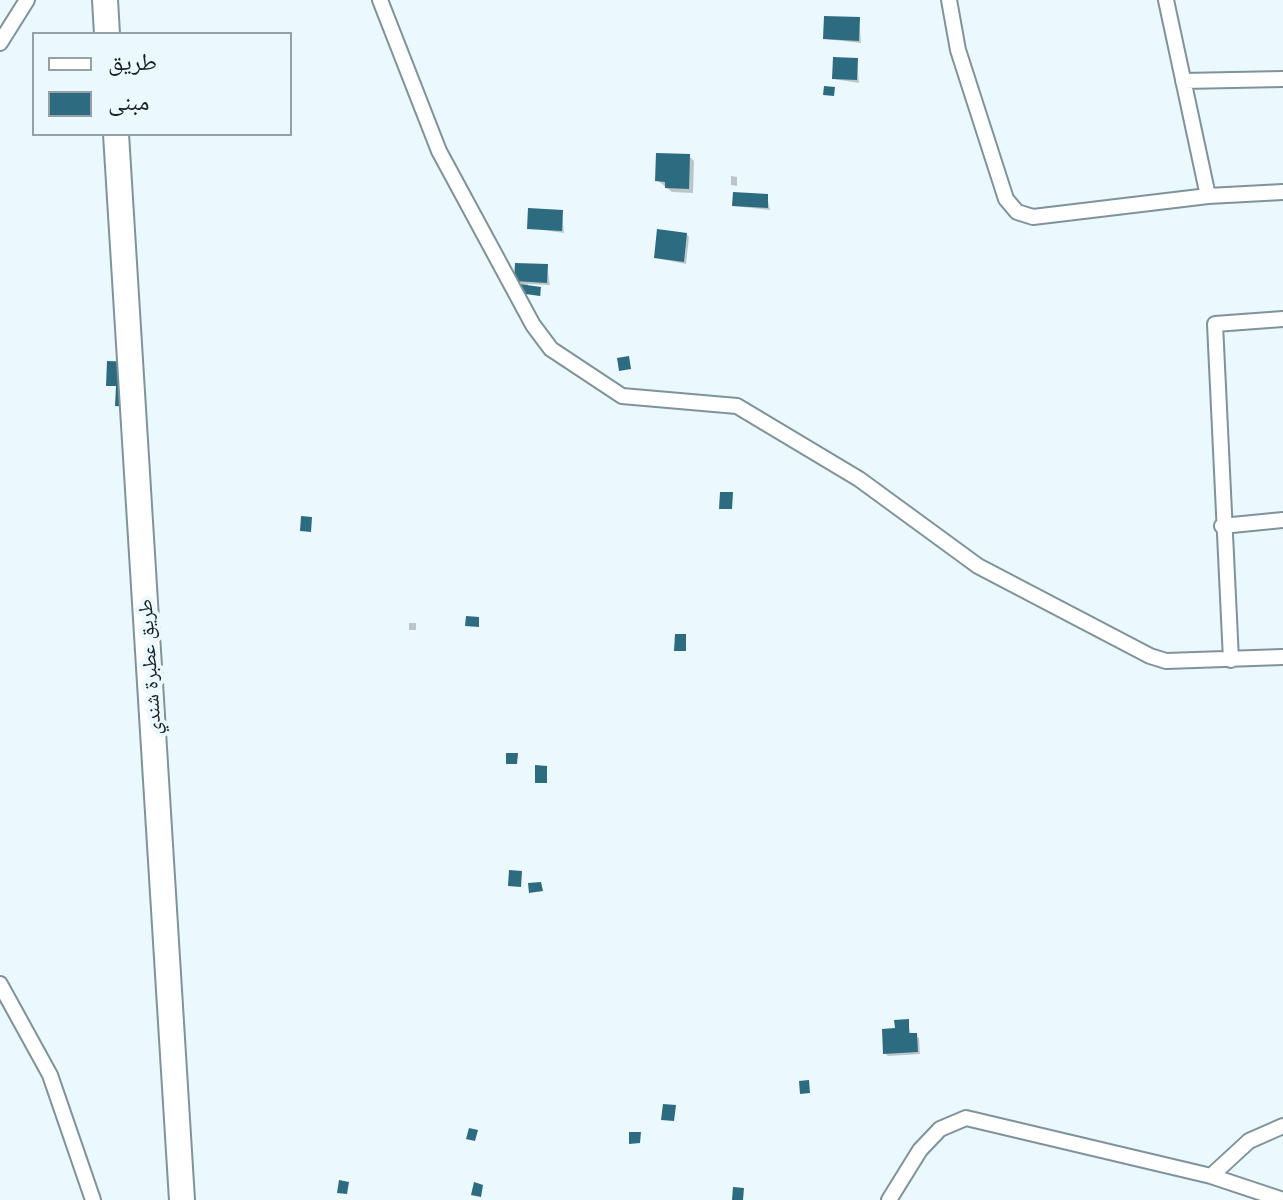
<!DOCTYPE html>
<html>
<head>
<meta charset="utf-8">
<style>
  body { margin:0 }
  #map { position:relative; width:1283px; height:1200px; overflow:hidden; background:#ebf8fd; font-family:"Public Sans","Noto Naskh Arabic",sans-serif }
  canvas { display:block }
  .legend { position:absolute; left:32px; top:32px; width:260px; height:104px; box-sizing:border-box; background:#ebf8fd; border:2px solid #96a1a5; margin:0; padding:10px 14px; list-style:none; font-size:24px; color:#171f22 }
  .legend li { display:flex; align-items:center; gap:16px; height:40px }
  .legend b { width:40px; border:2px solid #96a1a5 }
</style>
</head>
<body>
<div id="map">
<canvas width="1283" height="1200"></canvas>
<ul class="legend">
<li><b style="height:10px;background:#fff"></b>طريق</li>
<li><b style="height:22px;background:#2c6b80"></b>مبنى</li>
</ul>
</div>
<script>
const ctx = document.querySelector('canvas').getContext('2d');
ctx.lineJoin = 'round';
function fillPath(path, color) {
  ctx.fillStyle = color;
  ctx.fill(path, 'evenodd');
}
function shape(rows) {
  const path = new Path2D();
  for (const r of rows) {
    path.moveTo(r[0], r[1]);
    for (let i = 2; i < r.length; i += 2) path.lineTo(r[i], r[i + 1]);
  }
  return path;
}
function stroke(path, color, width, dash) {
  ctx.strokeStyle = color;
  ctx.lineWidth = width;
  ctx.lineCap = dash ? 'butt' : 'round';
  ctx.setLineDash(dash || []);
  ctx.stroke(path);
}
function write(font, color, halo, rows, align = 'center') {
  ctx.font = font + ' "Public Sans","Noto Naskh Arabic",sans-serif';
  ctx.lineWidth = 8;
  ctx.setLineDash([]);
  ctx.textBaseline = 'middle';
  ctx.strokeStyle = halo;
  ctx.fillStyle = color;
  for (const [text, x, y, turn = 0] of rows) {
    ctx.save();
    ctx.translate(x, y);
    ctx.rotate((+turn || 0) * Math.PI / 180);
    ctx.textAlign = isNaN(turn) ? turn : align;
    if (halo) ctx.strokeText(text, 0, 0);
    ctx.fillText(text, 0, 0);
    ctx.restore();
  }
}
const shadow = shape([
  [859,19,861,43,825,39],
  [857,60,859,83,834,79],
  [689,156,694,161,693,193,672,192,657,180],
  [731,176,737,177,737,186,731,185],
  [767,196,770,210,734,206],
  [562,212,564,233,529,228],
  [686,234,689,237,686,264,656,258],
  [547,266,550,285,528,284,527,287,540,289,541,296,520,292,521,283,516,280],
  [409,623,416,623,416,630,409,630],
  [908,1022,911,1035,919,1038,920,1054,888,1056,885,1053,897,1030]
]);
const building = shape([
  [824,16,860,17,859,41,823,39],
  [833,57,858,58,857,80,832,79],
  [824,86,835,87,834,96,823,95],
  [656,153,690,154,689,189,665,188,665,182,655,181],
  [733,192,768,194,768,208,732,206],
  [528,208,563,210,562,231,527,229],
  [657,229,687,233,684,262,654,258],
  [515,263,548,264,547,283,514,281],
  [519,284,541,287,540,296,518,293],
  [629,356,631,369,619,371,617,358],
  [107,361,134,362,132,407,115,406,116,386,106,386],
  [720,492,733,492,732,509,719,509],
  [301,516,312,517,311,532,300,531],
  [466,616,479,617,479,627,465,626],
  [675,634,686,634,686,651,674,651],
  [506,753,518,753,517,764,506,764],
  [535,765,547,766,547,783,535,783],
  [509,870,522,871,521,887,508,886],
  [541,882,543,891,529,893,528,883],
  [909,1019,909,1033,917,1033,918,1052,883,1054,882,1029,895,1028,894,1020],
  [809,1080,810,1093,800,1094,799,1081],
  [663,1104,676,1105,674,1121,661,1120],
  [469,1128,478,1130,475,1141,466,1139],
  [629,1132,641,1132,640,1143,629,1144],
  [339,1180,349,1182,347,1194,337,1193],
  [474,1182,483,1185,481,1197,471,1195],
  [733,1187,744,1188,743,1200,732,1200]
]);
const street = shape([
  [380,0,439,151,533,325,551,349,622,396,737,406,859,479,978,566,1150,656,1166,661,1283,657],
  [949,0,958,50,1006,199,1017,212,1033,217,1208,196,1283,192],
  [1166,0,1208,196],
  [0,43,27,0],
  [1183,81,1283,79],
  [1222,526,1283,520],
  [1231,660,1215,324,1283,319],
  [0,984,50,1075,93,1200],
  [1211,1176,1249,1141,1283,1126],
  [889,1200,920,1150,940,1129,966,1118,1211,1176,1283,1200]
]);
const highway = shape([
  [105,0,107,34],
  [116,134,182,1200]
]);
const streetNames = [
  ["طريق عطبرة شندي",150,667,-94]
];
fillPath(shadow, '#0003');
fillPath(building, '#2c6b80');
stroke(street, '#7e939b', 18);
stroke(highway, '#7e939b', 28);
stroke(street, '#fff', 14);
stroke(highway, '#fff', 24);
write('20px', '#171f22', '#ebf8fd', streetNames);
</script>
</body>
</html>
